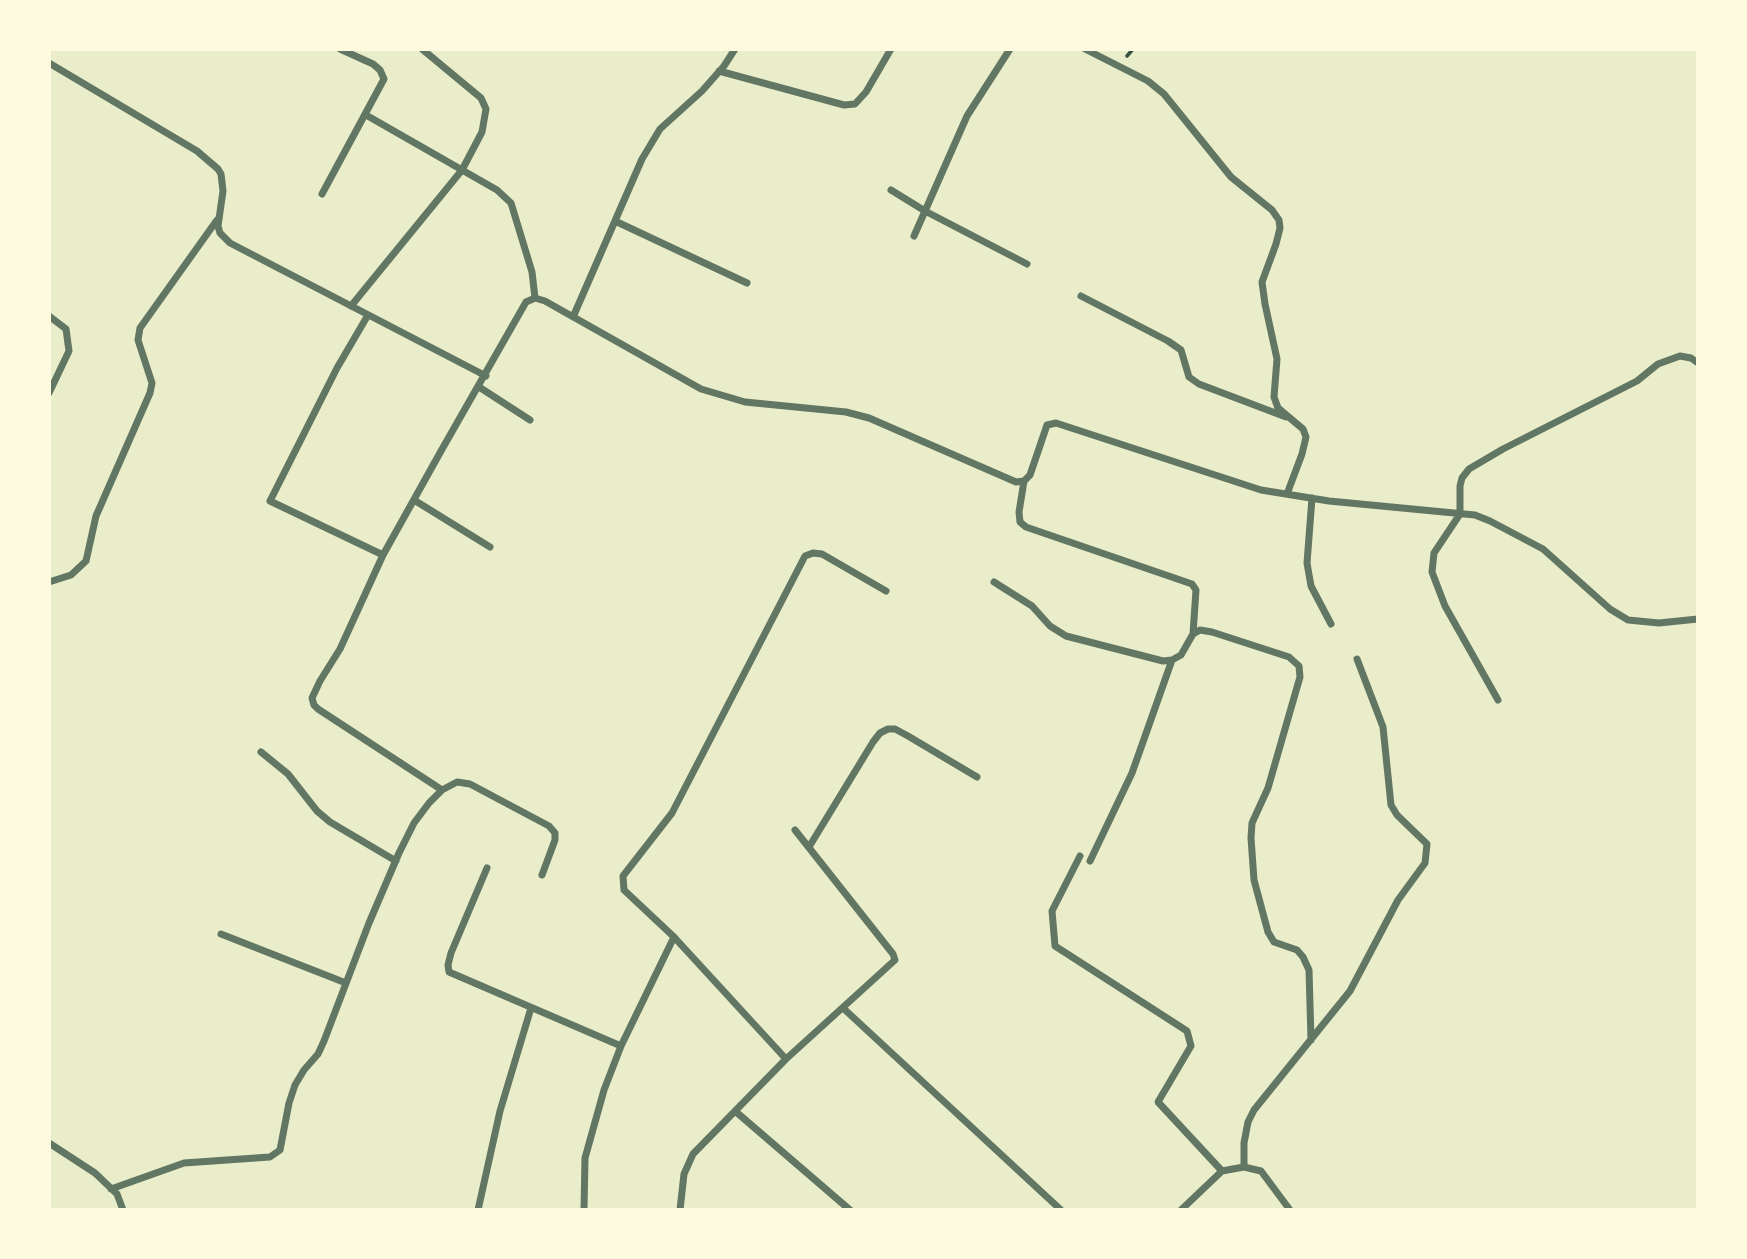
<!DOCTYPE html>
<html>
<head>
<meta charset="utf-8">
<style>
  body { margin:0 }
  #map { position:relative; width:1747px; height:1259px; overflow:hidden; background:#e9edc9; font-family:Ubuntu,sans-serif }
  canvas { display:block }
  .frame { position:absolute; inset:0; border:51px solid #fefae0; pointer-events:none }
</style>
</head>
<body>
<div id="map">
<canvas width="1747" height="1259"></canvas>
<div class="frame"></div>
</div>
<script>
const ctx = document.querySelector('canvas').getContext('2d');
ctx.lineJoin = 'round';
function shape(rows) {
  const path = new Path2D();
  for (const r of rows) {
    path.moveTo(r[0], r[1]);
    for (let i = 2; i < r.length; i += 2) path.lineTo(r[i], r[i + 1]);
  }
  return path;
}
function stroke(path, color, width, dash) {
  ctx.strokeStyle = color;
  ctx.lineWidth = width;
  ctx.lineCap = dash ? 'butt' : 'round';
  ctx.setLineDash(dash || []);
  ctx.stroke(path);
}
const path = shape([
  [1127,56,1133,49]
]);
const minor = shape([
  [1085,49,1148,81,1164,94,1231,177,1272,210,1279,220,1280,228,1276,244,1262,282,1265,304,1277,359,1274,397,1278,408,1303,429,1306,437,1302,454,1287,494],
  [49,63,197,151,218,169,221,174,223,191,218,226,220,233,230,243,486,376],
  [719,71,844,105,855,104,866,92,891,49],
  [366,115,497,190,511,203,532,272,535,298],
  [891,190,925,211,1027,264],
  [322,194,384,79,380,70,373,64,340,49],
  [615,221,747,283],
  [914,236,967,116,1010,49],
  [1081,296,1168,341,1181,350,1189,377,1199,384,1286,417],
  [351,306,462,170,482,132,486,109,481,98,422,49],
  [368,315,337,368,270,501,383,555],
  [49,316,66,329,69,351,49,393],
  [573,317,642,159,660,129,702,91,724,66,735,49],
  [479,387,530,420],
  [1024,481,1019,512,1020,522,1026,527,1192,584,1196,590,1193,634],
  [1312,498,1307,563,1311,586,1331,624],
  [414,500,490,547],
  [49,582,71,575,86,561,96,516,150,393,152,383,138,340,140,328,217,220],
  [994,582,1032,606,1050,626,1066,636,1163,661,1172,660,1181,655,1193,634,1200,630,1212,632,1289,657,1299,666,1300,677,1268,788,1252,823,1251,838,1254,880,1268,932,1274,942,1297,950,1303,957,1309,970,1311,1040],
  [1498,700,1445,606,1432,572,1434,553,1460,514,1460,486,1462,478,1469,469,1503,449,1637,381,1658,364,1680,356,1691,358,1698,363],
  [261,752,288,774,317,811,330,822,396,861],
  [442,790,318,709,314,705,312,698,320,681,340,649,383,555,441,451,526,302,535,298,545,301,701,389,745,402,846,412,869,418,1016,482,1024,481,1030,475,1047,425,1056,423,1261,490,1329,501,1475,515,1490,521,1543,549,1610,609,1628,620,1659,623,1698,619],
  [809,847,873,742,880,733,888,729,895,729,908,736,977,777],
  [1080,856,1052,911,1055,946,1187,1031,1191,1046,1158,1102,1222,1171],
  [1090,861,1132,773,1172,660],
  [487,868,451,953,448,965,449,972,621,1046],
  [221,934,346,983],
  [843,1008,1061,1210],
  [786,1059,674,937,624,890,623,876,672,813,805,556,813,553,822,554,886,591],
  [735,1111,850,1210],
  [49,1143,95,1173,117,1194,123,1210],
  [1244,1167,1244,1143,1248,1122,1254,1110,1350,991,1398,900,1425,863,1427,844,1397,815,1391,805,1383,727,1357,659],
  [111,1189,184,1163,270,1157,280,1150,289,1103,295,1085,304,1070,318,1054,324,1041,369,923,399,853,414,823,429,803,442,790,457,782,470,784,549,826,555,833,555,840,542,875],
  [478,1210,500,1111,531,1008],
  [584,1210,585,1158,604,1090,621,1046,674,937],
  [680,1210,684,1174,693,1154,786,1059,895,960,893,954,795,830],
  [1181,1210,1222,1171,1244,1167,1261,1171,1290,1210]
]);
stroke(path, '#344e41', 3.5);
stroke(minor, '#617663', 7);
</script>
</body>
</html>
